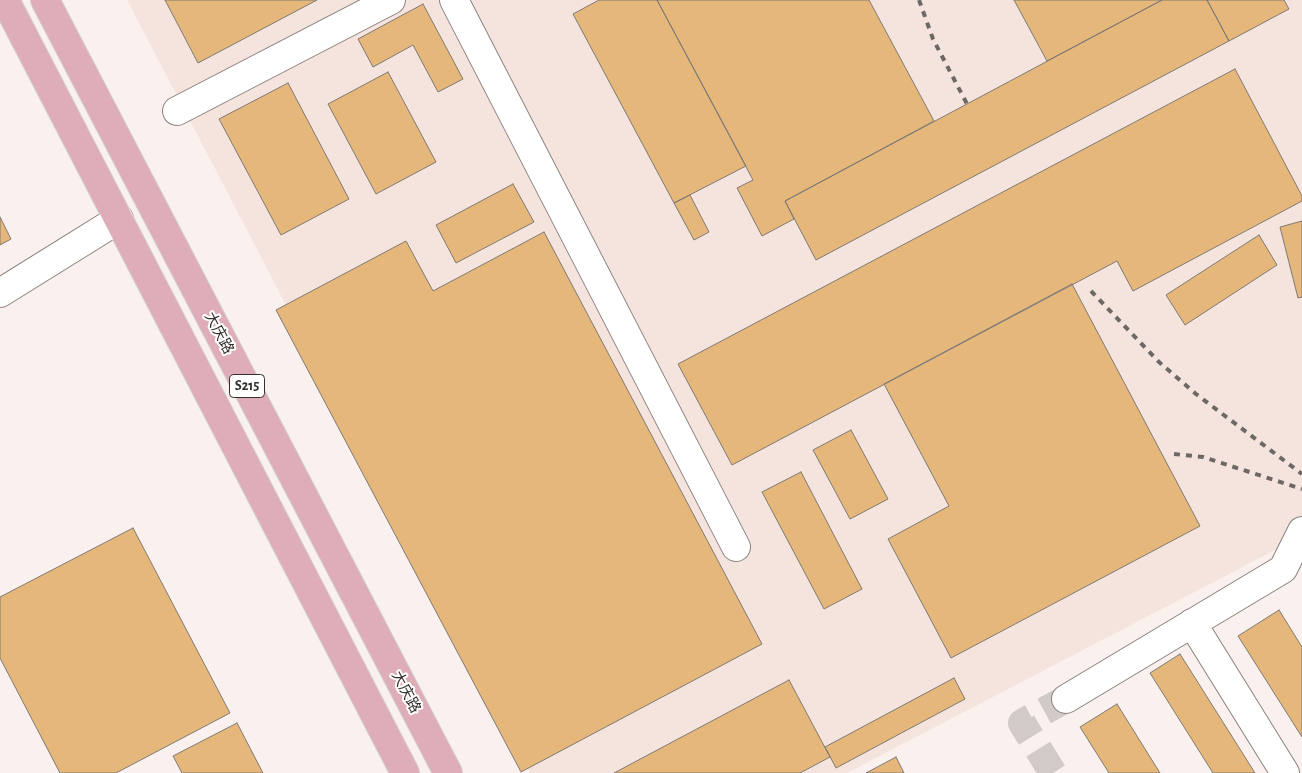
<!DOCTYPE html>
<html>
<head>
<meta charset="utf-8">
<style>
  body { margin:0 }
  canvas { display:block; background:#faf1ee }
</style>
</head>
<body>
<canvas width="1302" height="773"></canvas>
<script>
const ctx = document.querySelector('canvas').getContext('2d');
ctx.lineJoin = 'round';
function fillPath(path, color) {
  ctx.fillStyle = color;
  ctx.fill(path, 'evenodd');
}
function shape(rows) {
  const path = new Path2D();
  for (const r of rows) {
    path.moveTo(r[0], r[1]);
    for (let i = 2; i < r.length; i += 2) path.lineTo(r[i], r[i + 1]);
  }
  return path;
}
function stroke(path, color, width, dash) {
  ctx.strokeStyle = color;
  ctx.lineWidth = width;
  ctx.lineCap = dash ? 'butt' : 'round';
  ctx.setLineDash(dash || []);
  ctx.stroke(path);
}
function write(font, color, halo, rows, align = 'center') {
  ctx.font = font + ' "Alegreya Sans","Noto Sans SC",sans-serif';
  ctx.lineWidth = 4;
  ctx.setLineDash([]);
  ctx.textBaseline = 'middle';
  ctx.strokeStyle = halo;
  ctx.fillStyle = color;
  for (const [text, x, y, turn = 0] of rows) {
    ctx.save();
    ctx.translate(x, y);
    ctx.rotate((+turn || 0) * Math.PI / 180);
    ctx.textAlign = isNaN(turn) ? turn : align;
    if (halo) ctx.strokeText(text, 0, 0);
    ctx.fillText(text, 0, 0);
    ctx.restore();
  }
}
const built = shape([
  [127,0,1302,0,1302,536,847,773,530,773]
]);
const building = shape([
  [165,0,317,0,198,63,165,0],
  [599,0,657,0,746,166,674,203,573,14,599,0],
  [657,0,869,0,934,121,785,201,794,219,762,236,737,188,753,180,657,0],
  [1014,0,1162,0,1047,61,1014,0],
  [1162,0,1207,0,1229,41,816,260,785,201,1162,0],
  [1207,0,1284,0,1289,9,1229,41,1207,0],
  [423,4,463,79,438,92,413,45,373,67,358,39,423,4],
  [1235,69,1302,196,1302,201,1133,291,1117,261,732,465,678,364,1235,69],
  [388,72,436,162,376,194,328,104,388,72],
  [288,83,349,199,281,235,219,119,288,83],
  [513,184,534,222,456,263,436,225,513,184],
  [690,195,709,232,694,240,674,203,690,195],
  [0,217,11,239,0,245,0,217],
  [1302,221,1302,297,1298,298,1280,227,1302,221],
  [544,232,762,644,521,772,276,310,406,241,433,291,544,232],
  [1259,235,1277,265,1185,325,1166,295,1259,235],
  [1072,284,1200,526,951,658,888,539,949,506,884,384,1072,284],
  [851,430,888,499,850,519,813,450,851,430],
  [801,472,862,589,824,609,762,492,801,472],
  [133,528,230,713,116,773,60,773,0,658,0,597,133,528],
  [1279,610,1302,647,1302,737,1238,636,1279,610],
  [1180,654,1255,773,1213,773,1150,673,1180,654],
  [954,678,965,699,836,768,825,747,954,678],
  [789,680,830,757,800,773,614,773,789,680],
  [1117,704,1160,773,1109,773,1080,727,1117,704],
  [237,723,263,773,182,773,173,756,237,723],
  [896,757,904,773,866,773,896,757]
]);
const minorTunnel = shape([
  [1053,773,1022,723,1066,699]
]);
const minor = shape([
  [454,0,736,547],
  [177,111,391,0],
  [0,293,119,219],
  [1192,623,1285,773],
  [1066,699,1283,569,1302,531]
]);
const major = shape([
  [5,0,405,773],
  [45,0,448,773]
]);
const rail = shape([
  [919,0,933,39,967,104],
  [1091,291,1159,362,1196,394,1302,474],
  [1174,454,1203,457,1302,489]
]);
const shields = [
  [247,386,35]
];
const shieldNames = [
  ["S215",247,386]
];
const streetNames = [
  ["大庆路",219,333,62],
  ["大庆路",406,692,62]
];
fillPath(built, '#f5e4de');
fillPath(building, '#e6b77b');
stroke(building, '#7f7a74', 1);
stroke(minorTunnel, '#d2cac7', 28, [28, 14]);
stroke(minor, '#8a827f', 30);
stroke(major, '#d2d1d1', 30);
stroke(minor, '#fff', 28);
stroke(major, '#deadb8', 28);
stroke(rail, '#6d6866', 4, [6, 6]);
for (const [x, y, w] of shields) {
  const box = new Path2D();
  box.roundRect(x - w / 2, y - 11.5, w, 23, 4);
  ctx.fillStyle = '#fff';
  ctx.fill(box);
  stroke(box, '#322f2d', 1);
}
write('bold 14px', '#322f2d', null, shieldNames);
write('15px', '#322f2d', '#fff', streetNames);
</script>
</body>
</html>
